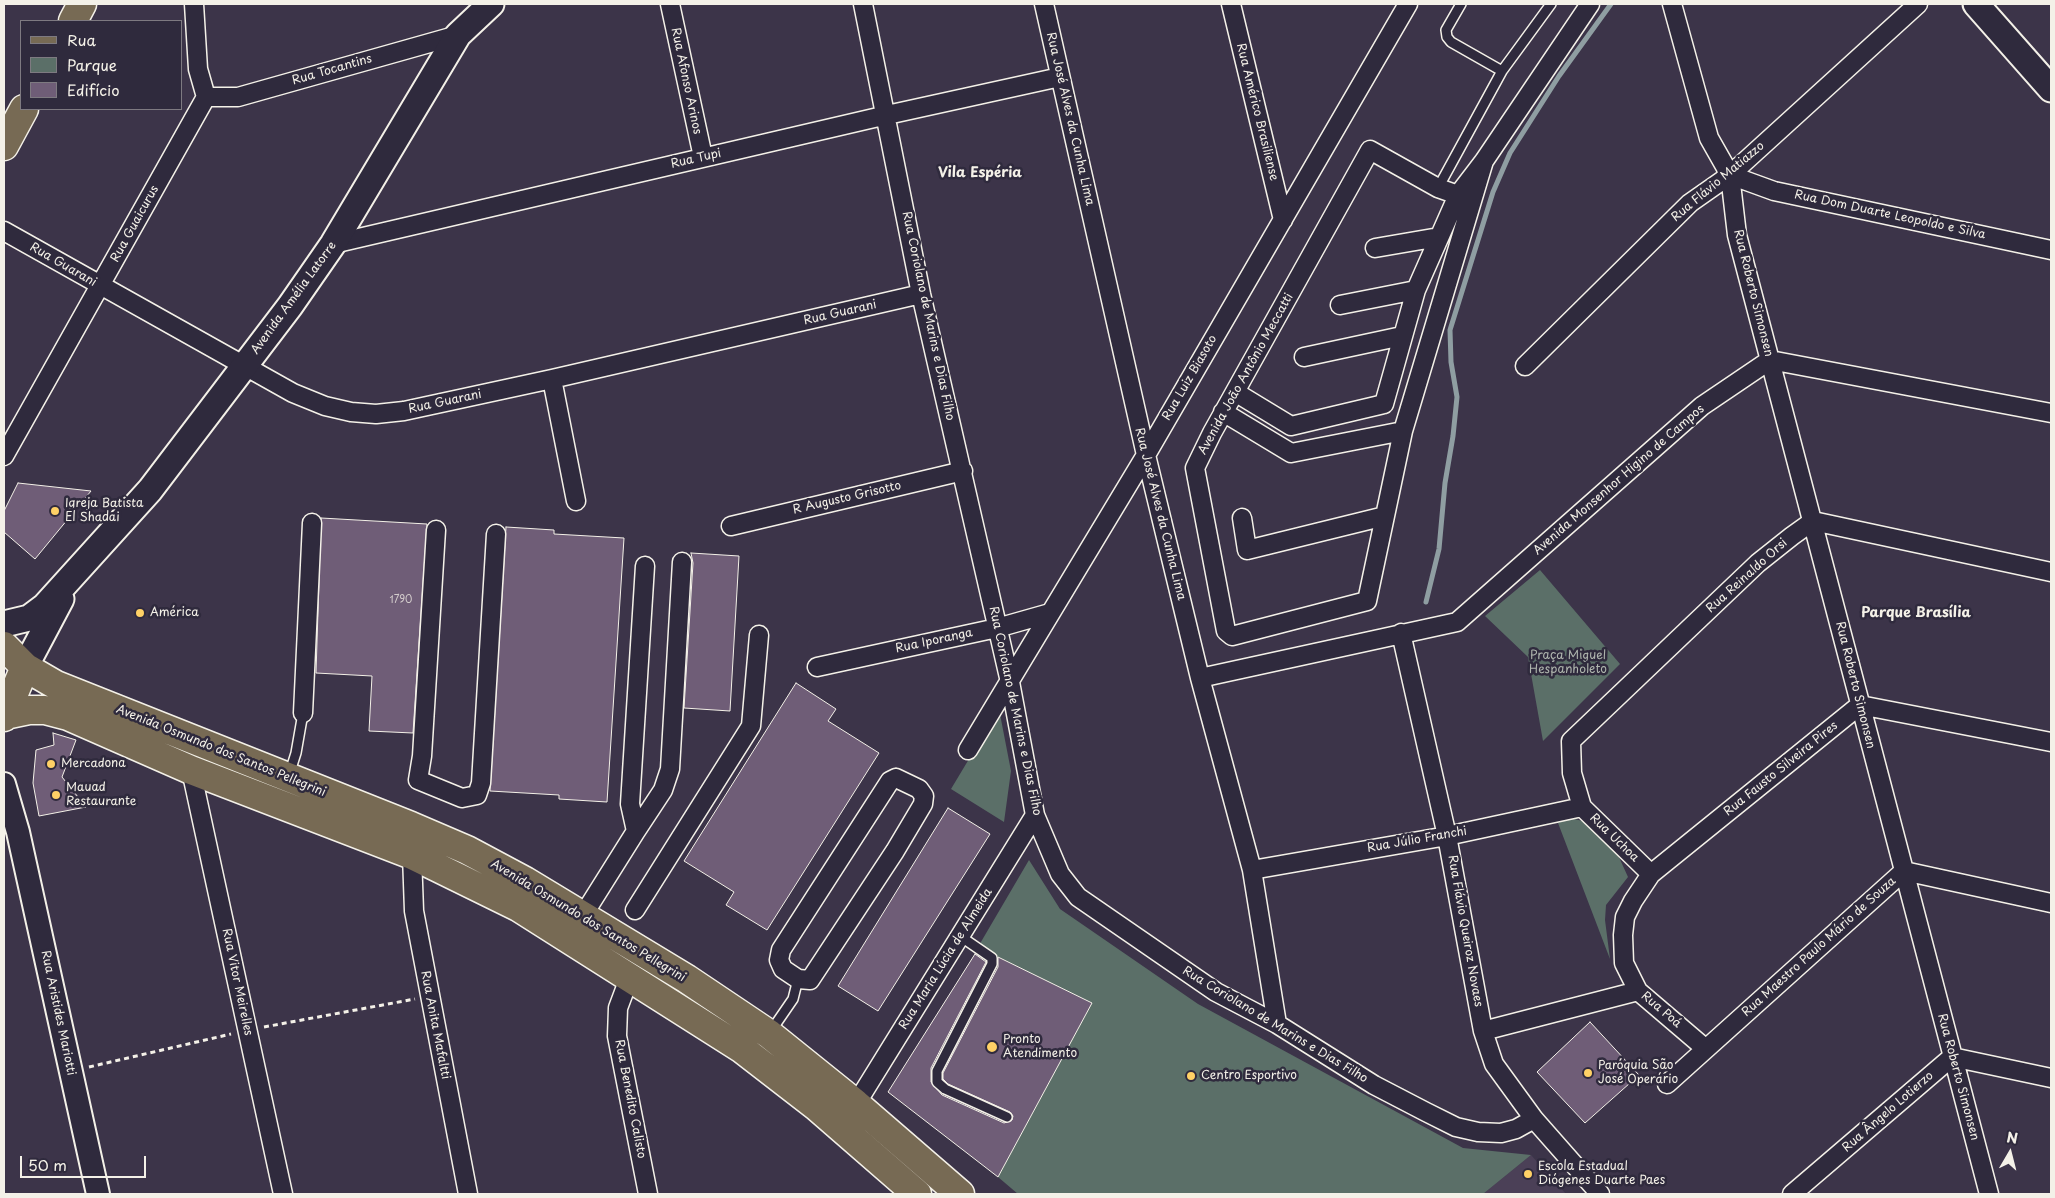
<!DOCTYPE html>
<html>
<head>
<meta charset="utf-8">
<style>
  body { margin:0 }
  #map { position:relative; width:2055px; height:1198px; overflow:hidden; background:#3c3449; font-family:"Playpen Sans",sans-serif }
  canvas { display:block }
  .frame { position:absolute; inset:0; border:5px solid #f4f1e8; pointer-events:none }
  .legend { position:absolute; left:20px; top:20px; width:162px; height:90px; box-sizing:border-box; background:#2f2a3d; border:1px solid #7e7a81; margin:0; padding:6px 9px; list-style:none; font-size:15px; color:#f4f1e8 }
  .legend li { display:flex; align-items:center; gap:10px; height:25px }
  .legend b { width:25px; border:1px solid #7e7a81 }
  .north { position:absolute; left:1985px; top:1128px; width:50px; height:50px; -webkit-text-stroke:4px #2f2a3d; paint-order:stroke; rotate:8deg; font-size:14px; font-weight:700; line-height:20px; text-align:center; color:#f4f1e8 }
  .north::after { content:''; display:block; margin:auto; width:18px; height:22px; background:#f4f1e8; clip-path:polygon(50% 0,100% 100%,50% 72%,0 100%) }
  .scale { position:absolute; left:20px; top:1156px; width:126px; height:22px; box-sizing:border-box; border:2px solid #f4f1e8; border-top:0; padding-left:6px; font-size:15px; line-height:18px; white-space:nowrap; color:#f4f1e8; -webkit-text-stroke:4px #2f2a3d; paint-order:stroke }
</style>
</head>
<body>
<div id="map">
<canvas width="2055" height="1198"></canvas>
<div class="frame"></div>
<ul class="legend">
<li><b style="height:6px;background:#776a54"></b>Rua</li>
<li><b style="height:14px;background:#5b6f68"></b>Parque</li>
<li><b style="height:14px;background:#6f5d77"></b>Edifício</li>
</ul>
<div class="north">N</div>
<div class="scale">50 m</div>
</div>
<script>
const ctx = document.querySelector('canvas').getContext('2d');
ctx.lineJoin = 'round';
function fillPath(path, color) {
  ctx.fillStyle = color;
  ctx.fill(path, 'evenodd');
}
function shape(rows) {
  const path = new Path2D();
  for (const r of rows) {
    path.moveTo(r[0], r[1]);
    for (let i = 2; i < r.length; i += 2) path.lineTo(r[i], r[i + 1]);
  }
  return path;
}
function stroke(path, color, width, dash) {
  ctx.strokeStyle = color;
  ctx.lineWidth = width;
  ctx.lineCap = dash ? 'butt' : 'round';
  ctx.setLineDash(dash || []);
  ctx.stroke(path);
}
function write(font, color, halo, rows, align = 'center') {
  ctx.font = font + ' "Playpen Sans",sans-serif';
  ctx.lineWidth = 5;
  ctx.setLineDash([]);
  ctx.textBaseline = 'middle';
  ctx.strokeStyle = halo;
  ctx.fillStyle = color;
  for (const [text, x, y, turn = 0] of rows) {
    ctx.save();
    ctx.translate(x, y);
    ctx.rotate((+turn || 0) * Math.PI / 180);
    ctx.textAlign = isNaN(turn) ? turn : align;
    if (halo) ctx.strokeText(text, 0, 0);
    ctx.fillText(text, 0, 0);
    ctx.restore();
  }
}
const built = shape([
  [1531,1155,1566,1194,1483,1194]
]);
const green = shape([
  [1540,570,1620,664,1543,741,1528,657,1485,616],
  [999,709,1011,771,1004,822,951,789],
  [1571,818,1586,822,1602,833,1618,855,1628,877,1606,905,1605,920,1610,959,1558,823],
  [1029,860,1060,909,1198,1004,1463,1148,1531,1155,1483,1194,1018,1194,998,1177,1091,1003,978,947]
]);
const stream = shape([
  [1426,602,1439,549,1445,483,1453,436,1457,397,1451,362,1450,330,1493,192,1510,153,1559,76,1611,4]
]);
const building = shape([
  [18,483,91,491,35,559,4,532,4,511,18,483],
  [321,518,427,524,413,733,369,731,372,676,316,673,321,518],
  [506,527,554,530,554,534,624,538,607,802,559,799,559,795,490,791,506,527],
  [691,553,739,556,730,711,684,708,693,563,691,553],
  [796,683,836,709,828,721,879,753,767,930,726,905,734,892,684,861,796,683],
  [53,733,76,740,62,777,86,807,39,816,33,783,36,750,54,745,53,733],
  [948,808,990,834,878,1011,838,986,948,808],
  [975,954,986,962,931,1068,931,1082,942,1095,1004,1123,1012,1120,1013,1116,1010,1112,948,1084,943,1079,943,1073,998,967,998,957,1092,1003,998,1177,888,1092,975,954],
  [1590,1022,1639,1075,1585,1123,1537,1072,1590,1022]
]);
const path = shape([
  [264,1027,415,999],
  [89,1067,231,1034]
]);
const service = shape([
  [1461,4,1446,30,1447,37,1451,42,1502,71],
  [1438,188,1502,71,1551,4],
  [289,775,296,753,303,713],
  [960,936,992,958,992,964,937,1071,937,1082,945,1089,1007,1117],
  [771,1031,793,999,798,979]
]);
const minor = shape([
  [194,4,198,69,206,97],
  [670,4,703,157],
  [863,4,921,294,1010,682,1035,815,1060,874,1078,897,1216,992,1277,1024,1374,1085,1426,1112,1456,1127,1478,1132,1501,1133,1516,1129,1534,1119],
  [1044,4,1146,455,1200,678,1252,870,1277,1024],
  [1231,4,1283,220],
  [1672,4,1709,138,1730,175,1737,235,1989,1194],
  [206,97,238,97,458,35],
  [1730,175,1774,191,2051,250],
  [1458,195,1438,188,1370,150,1212,433,1195,468,1226,631,1232,636,1367,601,1403,431,1484,161],
  [4,231,293,393,325,406,351,412,376,414,404,411,552,379,921,294],
  [333,244,887,115,1060,77],
  [1375,248,1439,237],
  [1340,305,1416,290],
  [1304,357,1402,336],
  [1525,366,1690,203,1730,175,1918,4],
  [552,379,576,501],
  [1235,392,1291,426,1384,404],
  [1384,404,1416,290,1458,195,1484,161,1590,4],
  [1223,412,1291,453,1403,431],
  [4,456,206,97],
  [1242,518,1247,550,1385,516],
  [731,526,963,471],
  [436,530,422,756,418,780,462,798,477,795,481,783,496,534],
  [645,566,630,804,636,831,663,790,670,769,682,562],
  [1401,633,1447,836,1483,1031,1494,1064,1534,1119,1600,1194],
  [817,667,997,628,1050,613],
  [1200,678,1457,622,1702,406,1770,360,2051,413],
  [303,713,312,523],
  [968,750,1146,455,1408,4],
  [191,770,283,1194],
  [896,778,919,789,924,796,923,804,895,851,810,980,798,979,783,969,779,960,781,950,890,781,896,778],
  [412,855,414,911,468,1194],
  [1252,870,1447,836,1582,807],
  [1651,874,1582,807,1572,773,1571,741,1758,563,1792,536,1813,521,2051,572],
  [635,910,751,726,759,635],
  [582,917,636,831],
  [630,976,618,1008,617,1036,648,1194],
  [1483,1031,1638,991],
  [1706,1049,1638,991,1624,963,1623,935,1625,917,1633,901,1651,874,1860,705,2051,742],
  [1667,1084,1904,871,2051,903],
  [856,1104,1035,815],
  [1792,1194,1952,1057,2051,1078]
]);
const tertiary = shape([
  [4,784,18,832,98,1194]
]);
const secondary = shape([
  [1976,4,2051,89],
  [4,624,29,618,45,606,150,490,290,306,333,244,458,35,491,4],
  [25,667,61,599]
]);
const primary = shape([
  [73,21,82,4],
  [4,146,24,109],
  [4,646,25,667,56,685,411,826,467,850,525,881,687,979,769,1034,856,1104,960,1194],
  [5,715,29,710,45,710,68,716,191,770,412,855,518,907,742,1049,817,1107,917,1194],
  [4,717,25,667]
]);
const markers = [
  [55,511,5,"#ffd166"],
  [140,613,5,"#ffd166"],
  [51,764,5,"#ffd166"],
  [56,795,5,"#ffd166"],
  [992,1047,6,"#ffd166"],
  [1588,1073,5,"#ffd166"],
  [1191,1076,5,"#ffd166"],
  [1528,1174,5,"#ffd166"]
];
const numberNames = [
  ["1790",401,600]
];
const streetNames = [
  ["Rua Tocantins",332,70,-16],
  ["Rua Afonso Arinos",686,81,78],
  ["Rua Américo Brasiliense",1257,112,76],
  ["Rua José Alves da Cunha Lima",1070,119,77],
  ["Rua Tupi",696,159,-13],
  ["Rua Flávio Matiazzo",1718,182,-40],
  ["Rua Dom Duarte Leopoldo e Silva",1890,215,12],
  ["Rua Guaicurus",135,224,-61],
  ["Rua Guarani",63,265,30],
  ["Rua Roberto Simonsen",1753,293,76],
  ["Avenida Amélia Latorre",294,298,-54],
  ["Rua Guarani",840,313,-13],
  ["Rua Coriolano de Marins e Dias Filho",928,316,78],
  ["Avenida João Antônio Meccatti",1246,374,-61],
  ["Rua Luiz Biasoto",1190,378,-60],
  ["Rua Guarani",445,402,-12],
  ["Avenida Monsenhor Higino de Campos",1619,480,-41],
  ["R Augusto Grisotto",847,498,-13],
  ["Rua José Alves da Cunha Lima",1160,514,76],
  ["Rua Reinaldo Orsi",1747,576,-42],
  ["Rua Iporanga",934,641,-12],
  ["Rua Roberto Simonsen",1855,685,76],
  ["Rua Coriolano de Marins e Dias Filho",1015,711,78],
  ["Avenida Osmundo dos Santos Pellegrini",221,751,22],
  ["Rua Fausto Silveira Pires",1781,769,-39],
  ["Rua Uchoa",1614,838,44],
  ["Rua Júlio Franchi",1417,840,-10],
  ["Avenida Osmundo dos Santos Pellegrini",588,921,31],
  ["Rua Flávio Queiroz Novaes",1465,931,80],
  ["Rua Maestro Paulo Mário de Souza",1819,947,-42],
  ["Rua Maria Lúcia de Almeida",946,959,-58],
  ["Rua Vitor Meirelles",237,982,78],
  ["Rua Poá",1661,1010,40],
  ["Rua Aristides Mariotti",58,1013,78],
  ["Rua Anita Mafaltti",435,1025,79],
  ["Rua Coriolano de Marins e Dias Filho",1275,1025,31],
  ["Rua Roberto Simonsen",1958,1077,75],
  ["Rua Benedito Calisto",630,1099,79],
  ["Rua Ângelo Lotierzo",1888,1112,-41]
];
const poiNames = [
  ["Igreja Batista",65,504],
  ["El Shadai",65,518],
  ["América",150,613],
  ["Mercadona",61,764],
  ["Mauad",66,788],
  ["Restaurante",66,802],
  ["Pronto",1003,1040],
  ["Atendimento",1003,1054],
  ["Paróquia São",1598,1066],
  ["José Operário",1598,1080],
  ["Centro Esportivo",1201,1076],
  ["Escola Estadual",1538,1167],
  ["Diógenes Duarte Paes",1538,1181]
];
const parkNames = [
  ["Praça Miguel",1568,656],
  ["Hespanholeto",1568,670]
];
const neighbourhoodNames = [
  ["Vila Espéria",980,173],
  ["Parque Brasília",1916,613]
];
fillPath(built, '#4b4057');
fillPath(green, '#5b6f68');
stroke(stream, '#8f9ea2', 5);
fillPath(building, '#6f5d77');
stroke(building, '#f4f1e8', 1);
stroke(service, '#f4f1e8', 12);
stroke(minor, '#f4f1e8', 21);
stroke(tertiary, '#f4f1e8', 26);
stroke(secondary, '#f4f1e8', 29);
stroke(primary, '#f4f1e8', 31);
stroke(path, '#f4f1e8', 3, [5, 4]);
stroke(service, '#2f2a3d', 9);
stroke(minor, '#2f2a3d', 18);
stroke(tertiary, '#2f2a3d', 22);
stroke(secondary, '#2f2a3d', 25);
stroke(primary, '#776a54', 28);
for (const [x, y, r, color] of markers) {
  const dot = new Path2D();
  dot.arc(x, y, r, 0, 2 * Math.PI);
  ctx.fillStyle = color;
  ctx.fill(dot);
  stroke(dot, '#2f2a3d', 2);
}
write('10px', '#d3cccc', null, numberNames);
write('12px', '#f4f1e8', '#2f2a3d', streetNames);
write('12px', '#f4f1e8', '#2f2a3d', poiNames, 'left');
write('12px', '#afb6ae', '#2f2a3d', parkNames);
write('bold 14px', '#f4f1e8', '#2f2a3d', neighbourhoodNames);
</script>
</body>
</html>
